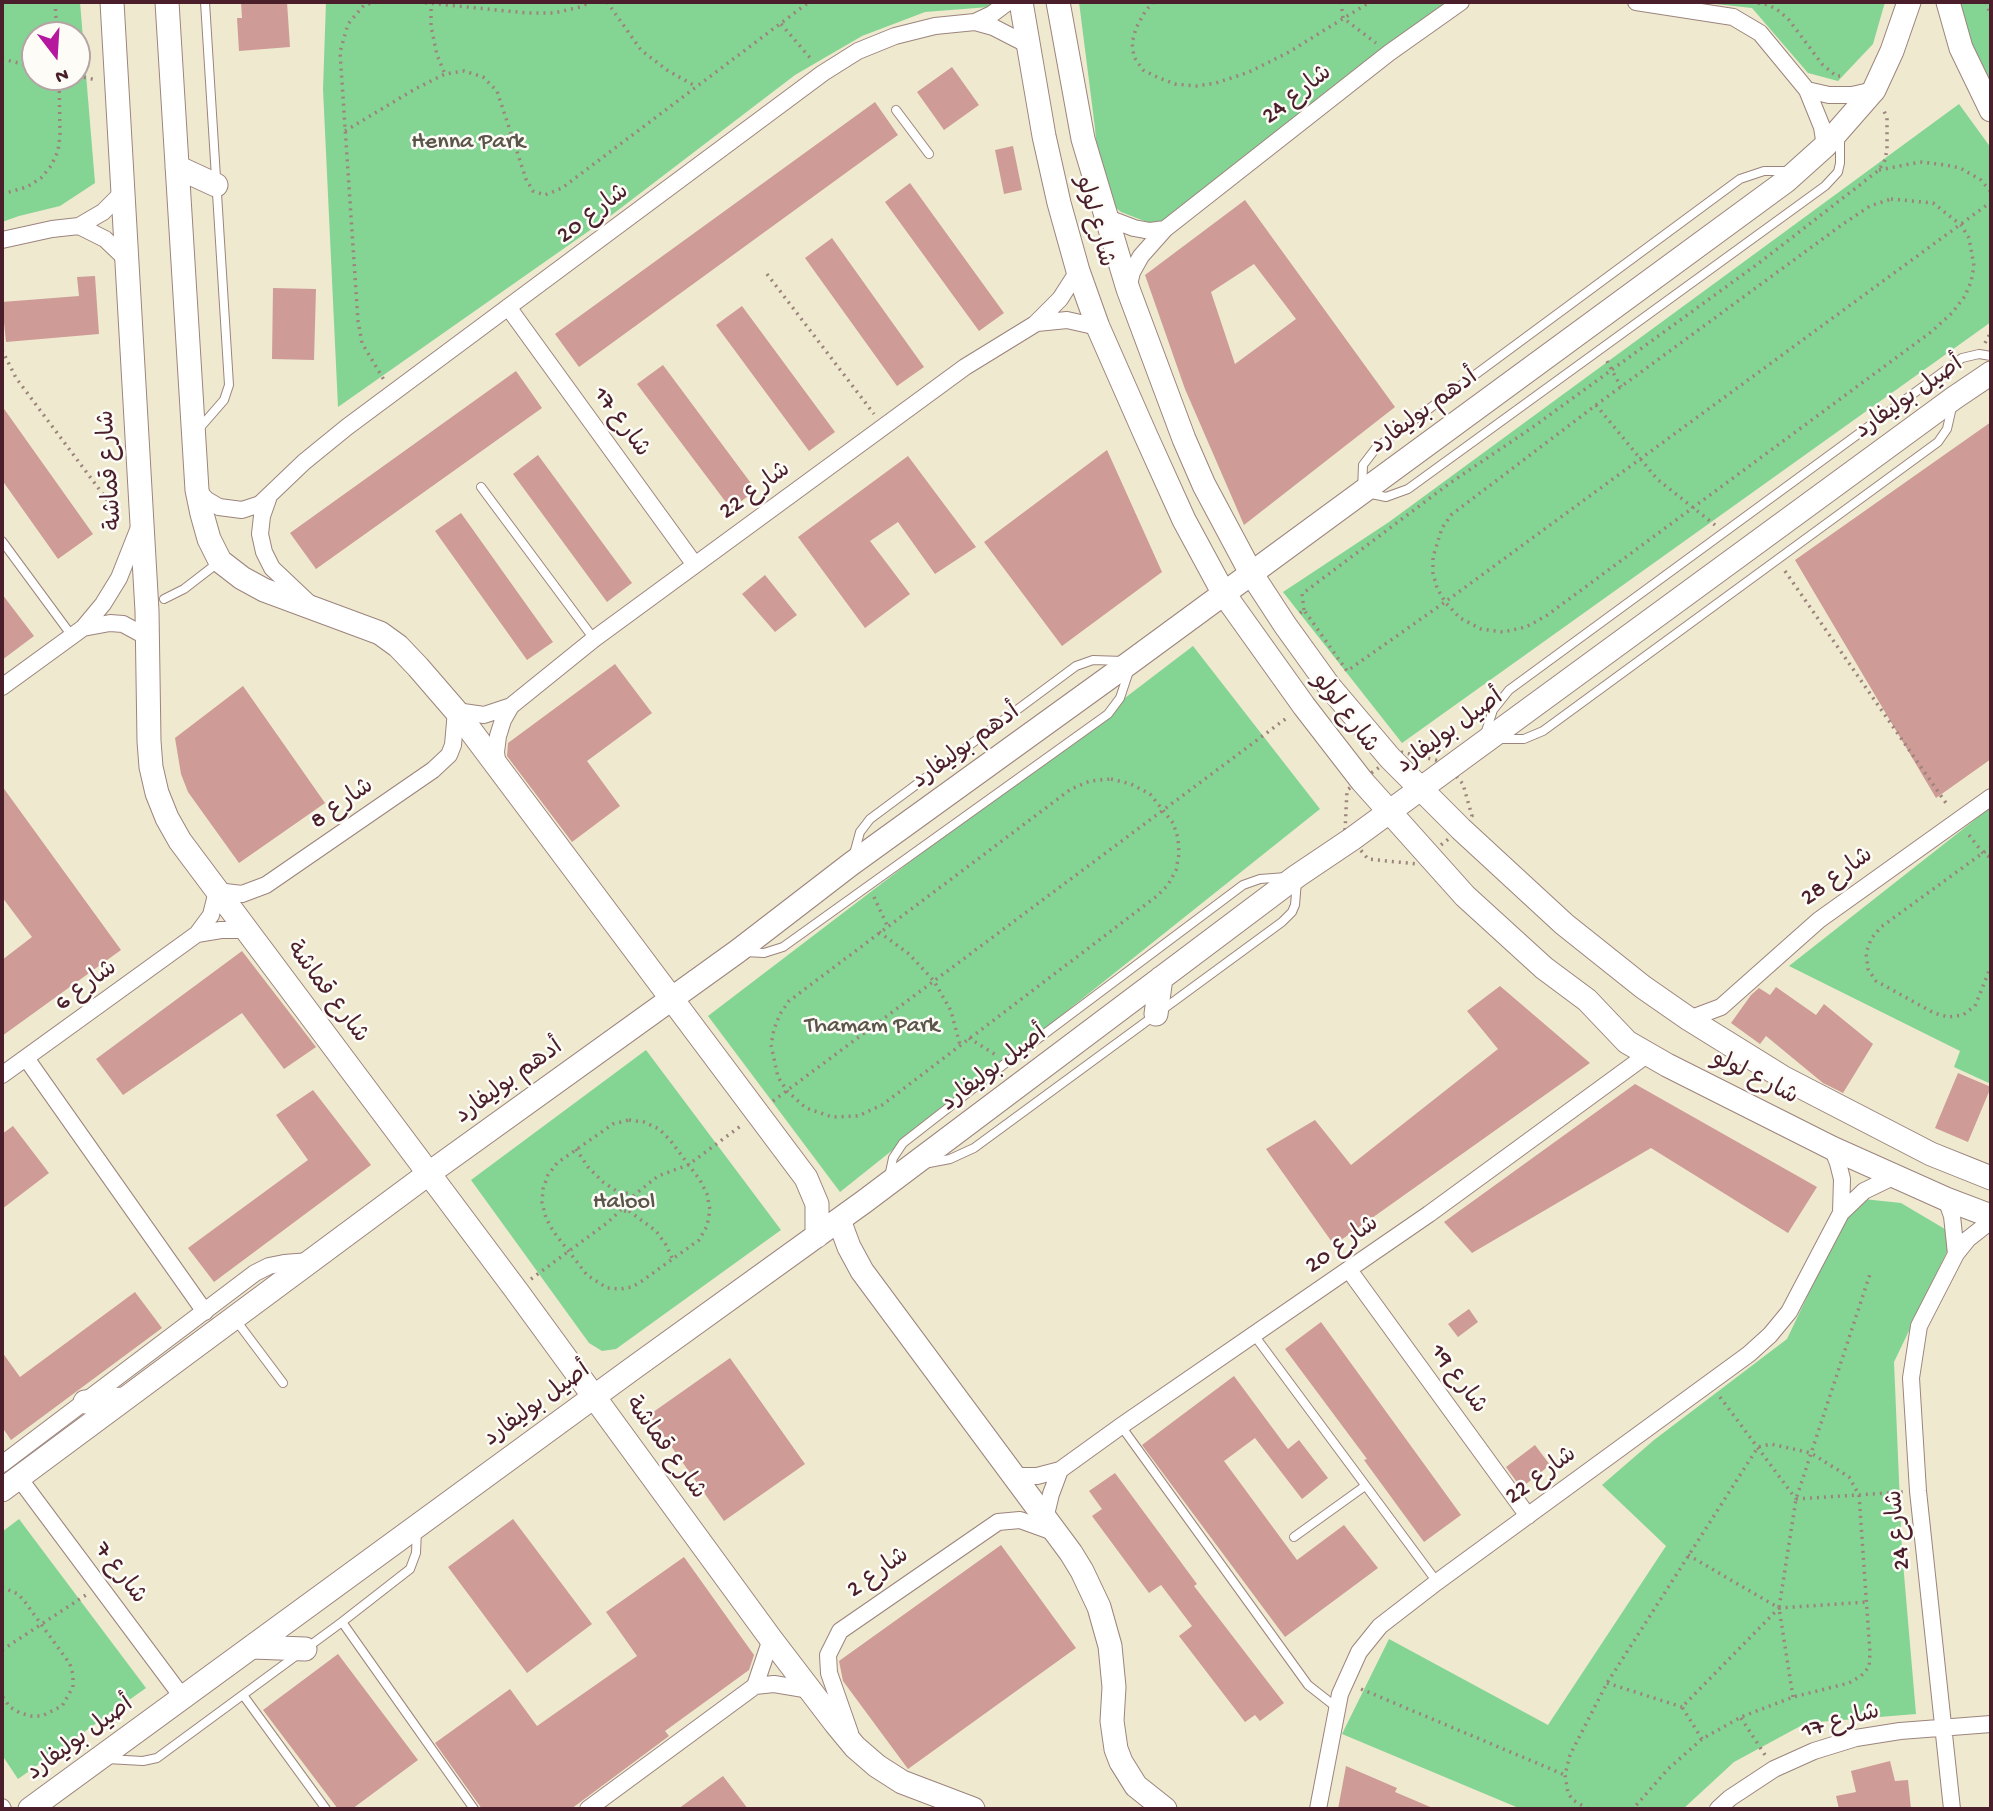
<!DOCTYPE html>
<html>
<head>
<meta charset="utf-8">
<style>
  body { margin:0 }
  #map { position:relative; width:1993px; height:1811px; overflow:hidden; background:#efe9cf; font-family:"Gochi Hand",sans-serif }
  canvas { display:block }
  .frame { position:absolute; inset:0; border:4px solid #4a1f2b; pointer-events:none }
  .north { position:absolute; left:21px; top:21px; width:70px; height:70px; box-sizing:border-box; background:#fdfcf7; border:2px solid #b5a4a5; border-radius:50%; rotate:163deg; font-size:19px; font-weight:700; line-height:28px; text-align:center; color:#4a1f2b }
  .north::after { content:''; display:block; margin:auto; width:24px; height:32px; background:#b5179e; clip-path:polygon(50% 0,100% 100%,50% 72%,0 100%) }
</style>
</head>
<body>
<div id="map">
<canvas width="1993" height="1811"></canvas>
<div class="frame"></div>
<div class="north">N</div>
</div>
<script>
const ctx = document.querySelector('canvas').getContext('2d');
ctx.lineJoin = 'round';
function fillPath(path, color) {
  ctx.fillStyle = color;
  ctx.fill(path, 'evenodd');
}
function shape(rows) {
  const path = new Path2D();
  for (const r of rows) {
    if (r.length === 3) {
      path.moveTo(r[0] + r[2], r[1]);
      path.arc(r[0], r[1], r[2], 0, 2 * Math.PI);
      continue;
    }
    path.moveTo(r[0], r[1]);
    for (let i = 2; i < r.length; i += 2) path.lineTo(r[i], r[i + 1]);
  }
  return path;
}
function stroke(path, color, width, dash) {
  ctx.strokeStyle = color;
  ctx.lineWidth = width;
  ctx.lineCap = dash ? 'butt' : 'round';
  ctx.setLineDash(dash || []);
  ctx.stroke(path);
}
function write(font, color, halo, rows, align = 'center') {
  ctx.font = font + ' "Gochi Hand","Playpen Sans Arabic",sans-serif';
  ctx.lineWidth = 5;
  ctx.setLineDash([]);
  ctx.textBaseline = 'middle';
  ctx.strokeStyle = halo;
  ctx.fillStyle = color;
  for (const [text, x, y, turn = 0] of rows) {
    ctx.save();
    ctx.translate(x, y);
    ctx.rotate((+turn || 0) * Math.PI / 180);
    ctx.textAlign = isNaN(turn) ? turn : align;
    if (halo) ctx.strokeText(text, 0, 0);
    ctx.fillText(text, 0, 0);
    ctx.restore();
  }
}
const green = shape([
  [2,2,80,2,95,183,60,206,19,216,2,222],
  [35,35,77,35,77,77,35,77],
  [326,2,993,2,989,7,925,12,862,36,795,75,613,214,338,407,323,89],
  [1079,2,1453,2,1165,229,1121,212,1105,199,1099,184,1095,128],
  [1697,2,1885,2,1873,44,1838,81,1808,73,1752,8],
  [1958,2,1991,2,1991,93,1976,58],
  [1959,104,1991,148,1991,322,1402,743,1283,592,1389,522],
  [1193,646,1320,809,840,1192,708,1016],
  [1991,807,1991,1084,1954,1067,1960,1051,1789,966],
  [646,1050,781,1230,616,1349,602,1351,589,1343,471,1180],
  [1854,1198,1901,1203,1955,1235,1894,1362,1902,1551,1916,1714,1806,1723,1734,1762,1683,1809,1521,1809,1342,1734,1389,1639,1548,1725,1666,1546,1602,1485,1654,1440,1787,1339],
  [19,1519,146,1688,18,1779,2,1755,2,1532]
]);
const building = shape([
  [241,2,287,2,290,47,239,51,237,18,242,18],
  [952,67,979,105,944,130,917,92],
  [875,102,898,135,579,367,555,334],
  [1013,146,1022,190,1004,194,995,150],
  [910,183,1004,313,979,331,885,202],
  [1245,200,1395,407,1244,525,1185,389,1145,275],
  [1254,264,1296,319,1235,364,1211,292],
  [832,238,924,367,897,386,805,258],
  [95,276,99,334,6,342,2,302,79,296,77,277],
  [273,288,316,289,314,360,272,359],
  [742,306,835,432,809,451,716,325],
  [663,365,756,490,731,509,637,384],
  [516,371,542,408,316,569,290,533],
  [2,406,93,534,58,559,2,480],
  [1991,422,1991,759,1936,798,1795,560],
  [1107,450,1162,572,1062,646,984,542],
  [538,455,632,583,607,602,513,474],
  [908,456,976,547,935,574,898,522,870,541,910,594,865,628,798,537],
  [461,513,553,642,527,660,435,531],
  [765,575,797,615,775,632,742,594],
  [2,594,34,636,2,660],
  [615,664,652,713,587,761,620,806,572,842,507,756,508,743],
  [243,686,325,803,239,863,188,792,181,774,175,738],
  [2,786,121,950,2,1036,2,960,32,937,2,897],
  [242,951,316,1047,284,1069,242,1013,123,1095,96,1059],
  [1500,986,1590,1063,1334,1245,1266,1149,1315,1120,1351,1165,1498,1049,1467,1011],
  [1776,987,1816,1015,1824,1004,1873,1044,1843,1093,1823,1083,1766,1036,1760,1044,1731,1023,1751,995,1759,988,1770,995],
  [1958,1073,1991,1087,1968,1142,1935,1128],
  [1635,1084,1817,1187,1788,1233,1651,1148,1472,1253,1444,1222],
  [313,1090,371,1165,214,1282,188,1248,308,1160,276,1115],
  [13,1126,49,1173,2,1209,2,1134],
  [135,1292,162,1328,11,1440,2,1427,2,1352,20,1377],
  [1469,1309,1478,1322,1458,1337,1448,1324],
  [1321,1322,1461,1515,1424,1542,1364,1460,1367,1459,1285,1349],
  [730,1358,805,1464,724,1521,649,1415],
  [1234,1376,1288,1449,1299,1440,1328,1478,1302,1499,1255,1438,1224,1461,1297,1560,1344,1525,1378,1568,1285,1637,1142,1445],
  [1535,1445,1550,1465,1521,1488,1506,1467],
  [1115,1473,1197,1584,1194,1586,1284,1703,1260,1721,1255,1715,1245,1722,1179,1636,1192,1626,1161,1585,1149,1593,1092,1516,1102,1509,1089,1491],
  [513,1519,592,1624,527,1673,448,1567],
  [1001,1545,1076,1648,908,1769,843,1681,839,1661],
  [684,1557,754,1655,749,1670,665,1731,669,1736,571,1809,482,1809,435,1743,510,1689,537,1726,637,1656,606,1612],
  [338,1654,418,1760,352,1809,338,1809,263,1710],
  [1890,1761,1895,1781,1908,1780,1911,1809,1839,1809,1836,1796,1856,1792,1851,1771],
  [1346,1766,1397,1788,1395,1792,1435,1809,1338,1809],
  [723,1776,748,1809,678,1809]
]);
const path = shape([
  [55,2,57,35],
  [377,2,364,5,348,24,340,52,358,321,362,343,384,380],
  [418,2,527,13,554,13,580,7,591,2],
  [431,2,431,26,437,55,445,74],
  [607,2,641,50,667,70,695,86],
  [1154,2,1146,10,1136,28,1132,43,1134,57,1143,70,1157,77,1175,84,1196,86,1216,83,1249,72,1289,52,1370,2],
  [1341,2,1343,18,1376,43],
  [1751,2,1769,5,1779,11,1789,20,1822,64,1836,76,1840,76],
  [1986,2,1991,17],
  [781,24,812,60],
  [2,59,35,67],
  [77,76,97,80],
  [345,131,415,89,445,74,464,71,483,77,497,91,526,179,533,191,545,195,562,188,809,2],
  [1879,170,1920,162,1946,165,1960,168,1981,180,1991,192],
  [2,194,27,187,41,178,51,166,58,151,60,135,59,77],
  [1891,199,1933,203,1961,225,1969,238,1974,266,1971,282,1965,296,1952,313,1931,332,1546,616,1526,627,1503,632,1481,629,1460,618,1445,602,1437,588,1433,573,1433,557,1442,528,1451,515,1596,405,1843,224,1870,206,1891,199],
  [767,274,874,414],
  [1985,343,1991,332],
  [2,350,16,378,120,517],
  [1607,361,1621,387],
  [1596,405,1657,479,1715,525],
  [1785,571,1948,806],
  [1304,610,1302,594,1450,483,1533,427,1763,260,1879,170,1885,160,1887,149,1887,118,1884,111],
  [1300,613,1304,610,1347,671,1445,602,1991,202],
  [1401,752,1444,762,1463,784,1472,816,1461,829,1417,864,1368,859,1345,831,1347,790,1401,752],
  [1111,779,1131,784,1150,794,1173,823,1178,838,1179,854,1176,870,1168,885,1157,896,882,1105,858,1116,832,1117,806,1108,787,1091,778,1077,771,1045,774,1029,780,1014,789,1001,1071,789,1090,781,1111,779],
  [1969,835,1983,853,1991,858],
  [1991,847,1881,927,1871,939,1866,953,1868,969,1876,981,1934,1013,1948,1017,1963,1015,1975,1006,1991,966],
  [874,897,887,925],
  [879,932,909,954,934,981,951,1011,960,1045],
  [969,1038,996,1055],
  [773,1101,1288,717],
  [629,1120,644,1122,659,1129,670,1140,700,1180,707,1194,710,1210,707,1226,699,1240,642,1281,632,1287,620,1289,607,1288,587,1275,553,1231,546,1218,542,1203,543,1189,548,1175,557,1163,613,1124,629,1120],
  [576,1149,588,1167,603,1182,621,1194],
  [626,1202,9],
  [633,1196,658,1176,688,1165,742,1125],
  [629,1211,656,1231,666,1245,673,1260],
  [531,1279,607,1223,621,1210],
  [1720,1397,1796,1499],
  [1796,1499,1903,1492],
  [1688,1555,1779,1608,1867,1602],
  [2,1587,18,1594,25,1602,70,1664,73,1675,73,1687,62,1706,42,1716,31,1716,20,1713,10,1707,2,1696],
  [2,1650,86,1595],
  [1607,1683,1682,1707],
  [1361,1689,1565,1775],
  [1793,1697,1779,1608,1796,1499,1871,1271],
  [1741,1718,1765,1755],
  [1702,1739,1682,1707,1779,1608],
  [1588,1809,1573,1800,1568,1793,1565,1775,1570,1755,1607,1683,1758,1447,1771,1444,1811,1453,1849,1477,1859,1495,1870,1653,1869,1667,1861,1676,1849,1683,1793,1697,1741,1717,1702,1739,1668,1769,1633,1809]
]);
const lane = shape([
  [896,110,929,154],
  [1788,171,1764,171,1740,179,1376,448,1363,465,1362,492,1386,497,1408,489,1825,186,1838,172,1840,163,1840,137],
  [197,431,224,400,229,385,205,2],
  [481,487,594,639],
  [2,541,72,636],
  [164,599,184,589,219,562],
  [1485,734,1493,710,1509,690,1962,358,1979,354,1991,356],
  [1497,739,1524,739,1543,731,1938,442,1947,429,1952,407],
  [854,854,860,832,870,819,1076,666,1093,660,1123,661],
  [745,952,764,953,783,947,1108,714,1120,698,1129,671],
  [924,1164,950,1159,974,1148,1282,922,1292,912,1295,905,1297,881],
  [889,1177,893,1158,903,1143,1007,1062,1243,885,1260,879,1286,877],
  [235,1319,283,1383],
  [1254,1335,1437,1582],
  [1121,1426,1308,1685,1336,1707],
  [1294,1537,1365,1486],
  [342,1622,474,1809],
  [243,1695,326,1809],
  [107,1759,143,1761,157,1758,342,1622,410,1569,416,1553,417,1530]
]);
const street = shape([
  [1636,2,1733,17,1760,33,1807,90,1822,127,1825,146],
  [975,22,993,27,1030,46],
  [1807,90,1829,95,1852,95,1874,90],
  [1105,217,1134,228,1150,231,1165,229],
  [79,226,105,239,126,259],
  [2,240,52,229,79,226,103,212,123,192],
  [1128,289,1132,272,1141,256,1165,229,1389,53,1461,2],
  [508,307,695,565],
  [1037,323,1067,320,1098,327],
  [197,490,207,500,219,507,242,510,260,504,304,462,347,427,823,73,858,51,895,36,935,26,975,22,992,14,1008,2],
  [268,499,262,516,260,534,264,552,272,568,309,603],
  [83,628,110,623,123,624,147,637],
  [2,687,83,628,103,604,119,578,138,530],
  [498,767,496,752,498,736,503,720,511,706],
  [197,934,221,930,246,930],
  [1689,1019,1721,1007,1819,920,1991,797],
  [26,1058,205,1312],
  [2,1075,197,934,211,915,217,891,242,894,266,885,433,770,449,755,453,745,456,711,484,715,511,706,594,639,965,367,1035,324,1060,299,1078,271],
  [1832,1148,1838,1163,1842,1179,1841,1213],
  [1946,1199,1952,1216,1956,1254],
  [1349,1270,1528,1516],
  [2,1464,255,1273,269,1266,284,1263,310,1261],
  [1013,1476,1037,1476,1060,1470,1121,1426,1429,1214,1648,1054],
  [19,1478,183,1698],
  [1045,1519,1051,1494,1060,1470],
  [755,1686,771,1639],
  [850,1733,829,1673,828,1655,840,1631,998,1522,1020,1520,1056,1533],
  [2,1807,3,1809],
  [588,1809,755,1686,774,1684,810,1690],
  [1318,1809,1340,1694,1359,1652,1380,1626,1437,1582,1749,1354,1770,1335,1789,1312,1841,1213,1864,1191,1895,1176],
  [1718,1809,1730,1798,1774,1769,1814,1751,1856,1738,1900,1731,1991,1724],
  [1952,1809,1918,1491,1911,1378,1919,1326,1956,1254,1968,1239,1991,1221]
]);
const secondary = shape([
  [112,2,147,611,149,741,151,767,157,793,167,818,180,841,516,1290,771,1639,836,1724,855,1747,877,1766,902,1782,973,1809],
  [167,2,197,490,202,514,209,539,220,561,242,578,264,590,380,633,398,646,418,667,456,711,806,1178,817,1204,817,1236],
  [1021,2,1044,136,1059,203,1078,271,1098,327,1146,436,1184,520,1224,594,1304,706,1362,781,1465,896,1544,968,1587,1000,1627,1042,1667,1065,1832,1148,1946,1199,1991,1216],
  [1058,2,1083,139,1128,289,1184,439,1204,485,1251,573,1285,625,1329,686,1390,758,1461,829,1564,924,1643,987,1689,1019,1784,1078,1931,1154,1991,1178],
  [1948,2,1961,48,1991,110],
  [177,167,216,185],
  [1156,1014,1161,978],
  [839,1220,849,1247,862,1271,1071,1553,1082,1571,1099,1607,1110,1646,1114,1687,1112,1721,1116,1749,1121,1762,1136,1786,1165,1809],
  [85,1402,123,1399],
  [2,1490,428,1174,738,951,851,864,1132,661,1786,181,1825,146,1874,90,1892,51,1909,2],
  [253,1647,305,1649],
  [30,1809,632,1369,865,1201,1297,876,1352,839,1954,398,1991,373]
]);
const streetNames = [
  ["شارع 24",1298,96,-38],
  ["شارع 20",594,215,-37],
  ["شارع لولو",1093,222,75],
  ["أصيل بوليفارد",1910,399,-35],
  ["أدهم بوليفارد",1425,413,-36],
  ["شارع 17",620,423,54],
  ["شارع قماشة",112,470,-94],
  ["شارع 22",756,492,-36],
  ["شارع لولو",1344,714,53],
  ["أصيل بوليفارد",1451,733,-36],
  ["أدهم بوليفارد",967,748,-36],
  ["شارع 8",343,805,-35],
  ["شارع 28",1838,878,-36],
  ["شارع 6",87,987,-36],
  ["شارع قماشة",326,993,53],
  ["أصيل بوليفارد",995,1070,-37],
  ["شارع لولو",1754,1079,27],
  ["أدهم بوليفارد",510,1083,-36],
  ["شارع 20",1343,1246,-35],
  ["شارع 19",1457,1380,54],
  ["أصيل بوليفارد",538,1406,-36],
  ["شارع قماشة",664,1449,54],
  ["شارع 22",1542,1477,-36],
  ["شارع 24",1900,1530,-96],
  ["شارع 7",119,1574,53],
  ["شارع 2",879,1574,-35],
  ["شارع 17",1841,1723,-15],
  ["أصيل بوليفارد",81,1740,-36]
];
const parkNames = [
  ["Henna Park",468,143],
  ["Thamam Park",872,1027],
  ["Halool",624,1203]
];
fillPath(green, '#84d494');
fillPath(building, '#ce9b96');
stroke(lane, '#9c847d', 10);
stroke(street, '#9c847d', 18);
stroke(secondary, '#9c847d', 25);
stroke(path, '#9c847d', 3.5, [2, 5]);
stroke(lane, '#fff', 8);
stroke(street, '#fff', 16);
stroke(secondary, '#fff', 23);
write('24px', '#4a1f2b', '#fdfcf7', streetNames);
write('24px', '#5b554a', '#fdfcf7', parkNames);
</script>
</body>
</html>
